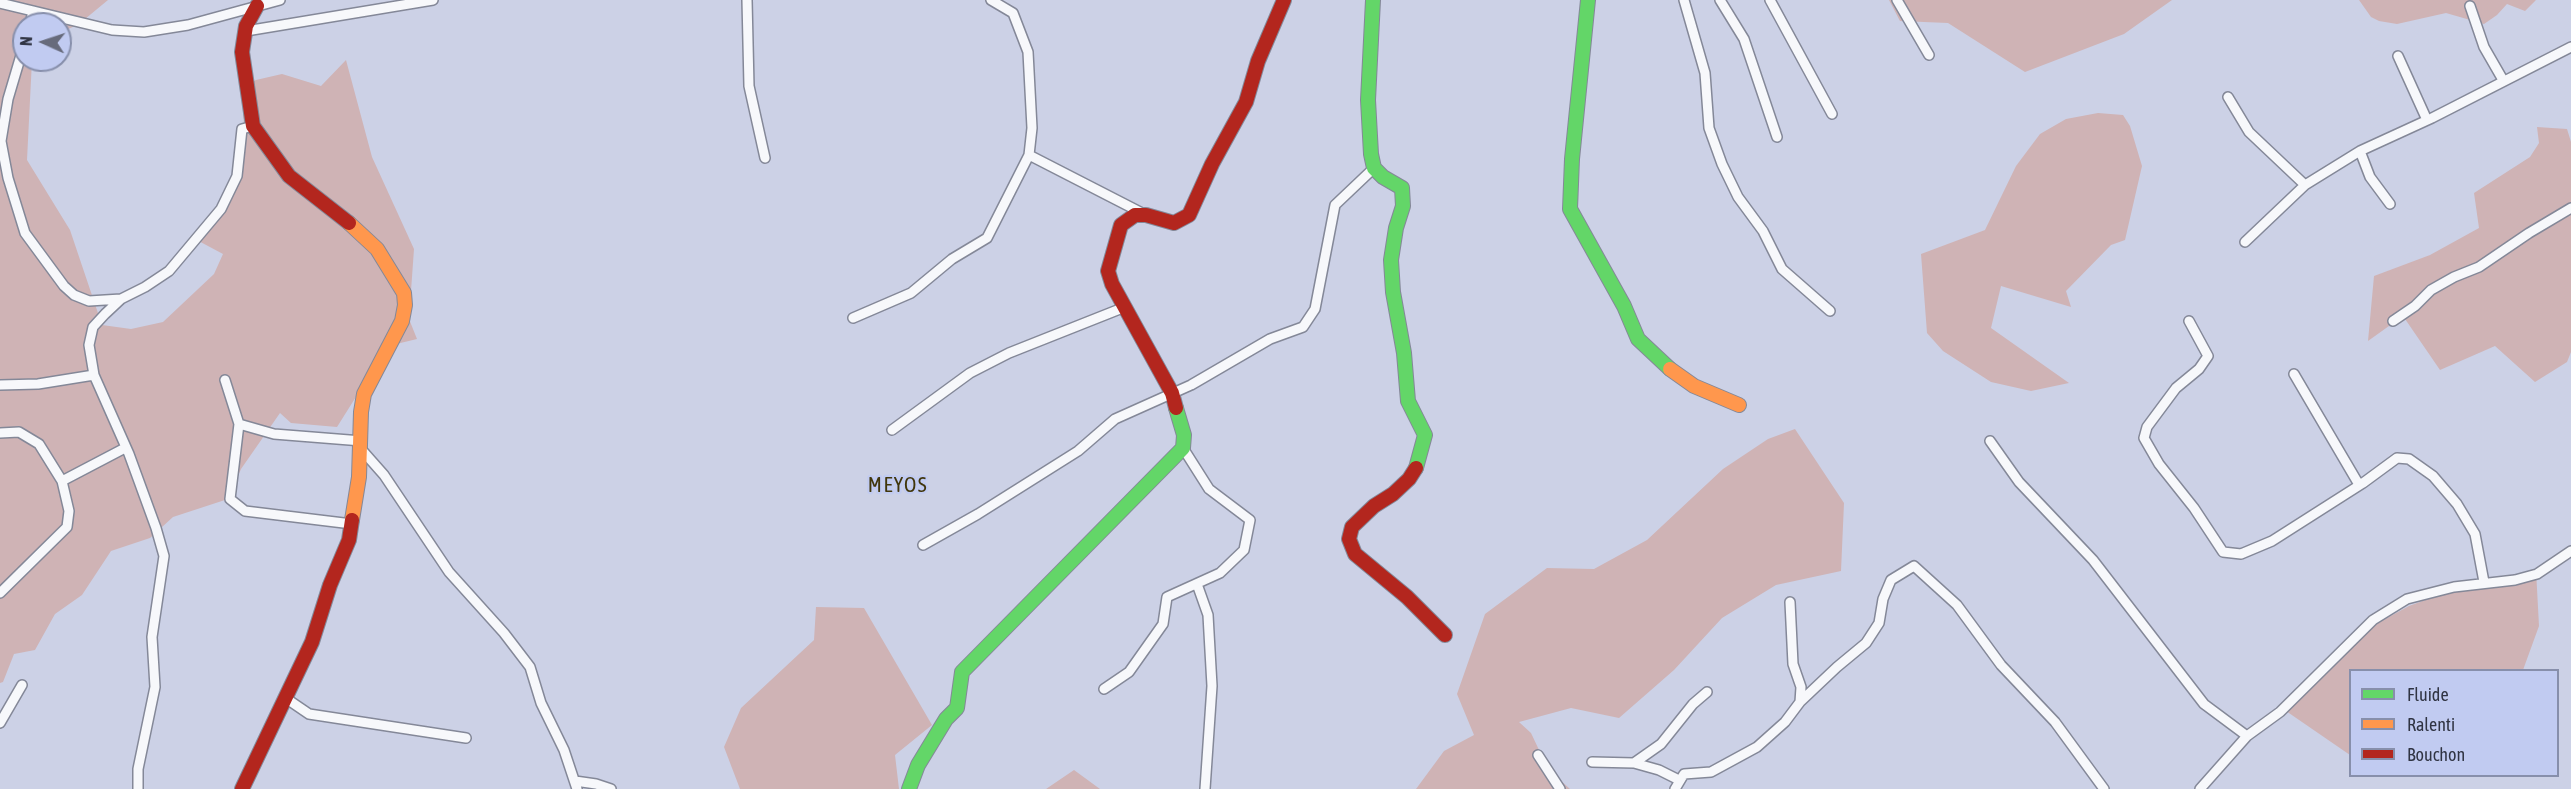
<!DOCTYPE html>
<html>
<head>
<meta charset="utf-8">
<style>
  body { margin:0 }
  #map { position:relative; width:2571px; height:789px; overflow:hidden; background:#ccd1e6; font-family:"Asap Condensed",sans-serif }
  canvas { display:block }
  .legend { position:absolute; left:2349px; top:669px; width:210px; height:108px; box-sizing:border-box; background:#c1cbf1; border:2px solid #878fab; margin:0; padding:8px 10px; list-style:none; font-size:18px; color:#303443 }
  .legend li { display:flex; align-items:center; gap:12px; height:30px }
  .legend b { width:30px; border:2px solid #878fab }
  .north { position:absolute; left:12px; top:12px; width:60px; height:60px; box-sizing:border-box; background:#c1cbf1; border:2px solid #878fab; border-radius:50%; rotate:273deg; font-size:16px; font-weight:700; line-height:24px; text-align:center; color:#303443 }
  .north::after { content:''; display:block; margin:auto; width:21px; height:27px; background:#676b7c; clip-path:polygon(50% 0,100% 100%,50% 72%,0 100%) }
</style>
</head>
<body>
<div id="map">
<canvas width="2571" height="789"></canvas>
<ul class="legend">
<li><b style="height:8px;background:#63d668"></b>Fluide</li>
<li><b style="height:8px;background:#ff974d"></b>Ralenti</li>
<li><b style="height:8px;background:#b3261e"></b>Bouchon</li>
</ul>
<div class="north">N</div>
</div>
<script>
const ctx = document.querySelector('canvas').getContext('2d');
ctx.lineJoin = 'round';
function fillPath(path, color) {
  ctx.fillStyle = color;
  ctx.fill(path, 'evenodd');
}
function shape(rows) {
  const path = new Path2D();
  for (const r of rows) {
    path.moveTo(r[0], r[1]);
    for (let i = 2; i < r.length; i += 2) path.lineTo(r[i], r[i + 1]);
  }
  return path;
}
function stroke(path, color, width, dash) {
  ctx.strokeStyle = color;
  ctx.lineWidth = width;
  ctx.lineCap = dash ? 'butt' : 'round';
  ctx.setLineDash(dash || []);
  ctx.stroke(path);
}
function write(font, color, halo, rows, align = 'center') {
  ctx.font = font + ' "Asap Condensed",sans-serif';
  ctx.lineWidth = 4.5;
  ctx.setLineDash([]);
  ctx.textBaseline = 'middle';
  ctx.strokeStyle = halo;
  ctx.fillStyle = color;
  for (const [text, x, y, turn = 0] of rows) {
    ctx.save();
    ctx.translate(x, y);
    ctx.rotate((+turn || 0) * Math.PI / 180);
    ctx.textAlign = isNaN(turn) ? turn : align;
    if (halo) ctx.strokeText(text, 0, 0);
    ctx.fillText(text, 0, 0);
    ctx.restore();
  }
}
const green = shape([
  [0,0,108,0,79,24,60,33,60,24,24,24,24,60,32,60,27,160,70,230,102,325,131,329,163,322,214,274,223,254,193,238,219,211,236,176,244,128,242,87,256,80,282,74,321,86,346,60,372,157,414,249,409,319,417,339,388,346,337,427,291,423,280,413,241,469,228,499,173,517,150,538,111,551,82,595,55,614,35,650,14,654,3,682,0,683],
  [1889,0,2172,0,2124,34,2025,72,1948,23,1900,21],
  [2359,0,2536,0,2525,11,2507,4,2497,15,2484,24,2446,13,2397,24,2379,21,2371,17],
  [2098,113,2123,115,2130,126,2142,166,2125,240,2111,245,2066,291,2071,307,2001,286,1991,328,2069,383,2031,391,1991,382,1943,351,1927,333,1921,254,1985,230,2016,166,2040,134,2066,119],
  [2537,127,2567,129,2571,142,2571,352,2567,362,2535,382,2495,346,2440,370,2403,316,2368,341,2374,276,2430,255,2479,228,2474,193,2530,157,2539,143],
  [1795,429,1844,503,1841,571,1776,585,1722,618,1674,670,1619,718,1571,708,1519,722,1531,733,1548,769,1570,789,1416,789,1444,751,1474,735,1457,694,1485,614,1547,568,1594,569,1647,540,1723,469,1768,439],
  [2536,570,2539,626,2523,670,2350,670,2350,755,2286,711,2376,624,2409,606,2455,589],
  [816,607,864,608,932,725,895,755,899,789,740,789,724,747,741,708,814,640],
  [1074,770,1100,789,1046,789]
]);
const street = shape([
  [747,0,749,86,765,158],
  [1684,0,1705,73,1709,128,1722,164,1738,197,1763,231,1782,269,1830,311],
  [1720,0,1744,39,1777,137],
  [1770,0,1832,114],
  [1897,0,1929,55],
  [0,3,112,30,144,32,188,25,280,0],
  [2470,6,2484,47,2503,80],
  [30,24,33,11],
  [246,31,433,0],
  [24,45,8,99,1,141,8,178,25,233,64,286,74,295,89,301,121,299],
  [2398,56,2427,120],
  [2228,97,2249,132,2305,185],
  [2360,151,2370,177,2390,204],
  [1029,155,1144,214],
  [2245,242,2305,185,2360,151,2432,118,2571,47],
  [853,318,911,293,952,259,987,238,1029,155,1032,128,1028,52,1013,13,991,0],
  [2189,321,2208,356,2199,369,2176,388,2147,427,2144,438,2159,464,2194,508,2223,552,2241,554,2272,541,2363,483],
  [2393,321,2415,306,2431,290,2454,277,2479,267,2529,233,2571,208],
  [2294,374,2358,483,2363,483,2397,458,2409,459,2433,476,2457,504,2475,534,2484,582],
  [225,380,239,424,230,499,245,511,352,524],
  [0,385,38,384,94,375],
  [239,424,274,434,362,441],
  [892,430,970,373,1009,353,1125,307],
  [0,433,19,432,39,444,62,481,69,511,67,527,0,593],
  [1990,441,2019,482,2093,560,2204,704,2247,736],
  [361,449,384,475,449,572,504,633,530,667,541,703,564,750,577,789],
  [62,481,125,448],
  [923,545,978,514,1078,451,1115,419,1191,385,1270,339,1303,327,1315,309,1335,205,1374,168],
  [1197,584,1208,615,1212,686,1205,789],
  [1104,689,1129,672,1163,624,1167,597,1220,573,1244,550,1250,520,1209,489,1183,448],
  [287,699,309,714,466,738],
  [1800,702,1837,667,1866,643,1879,623,1883,599,1891,580,1914,566,1957,605,2001,665,2055,722,2104,789],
  [0,723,22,685],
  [1538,755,1560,789],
  [1592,762,1634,763,1659,770,1679,780],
  [1634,763,1661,744,1693,704,1707,692],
  [575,781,596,784,611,789],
  [138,789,138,769,155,687,152,637,164,556,156,528,129,454,94,375,89,345,93,327,105,314,121,299,145,287,169,271,221,209,237,176,242,129,253,126],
  [1675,789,1684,774,1711,772,1757,747,1785,722,1800,702,1801,687,1793,664,1790,602],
  [2200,789,2247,736,2280,712,2373,620,2407,599,2454,587,2515,580,2537,574,2571,551]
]);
const fast = shape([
  [1373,0,1368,100,1371,154,1374,168,1383,177,1402,188,1403,206,1396,228,1391,260,1393,292,1404,353,1408,401,1425,435,1416,468],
  [1588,0,1572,159,1570,209,1624,306,1638,339,1670,369],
  [909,789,918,765,946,719,957,708,962,672,1183,448,1184,435,1176,408]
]);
const slow = shape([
  [349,223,377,249,404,293,405,305,402,321,364,394,361,412,359,477,352,520],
  [1670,369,1694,386,1739,405]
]);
const jam = shape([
  [257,6,246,26,242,52,253,126,289,176,349,223],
  [1176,408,1172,393,1112,284,1108,271,1121,225,1135,215,1146,215,1174,223,1189,215,1212,164,1246,102,1258,61,1284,0],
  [1416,468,1409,479,1393,494,1374,506,1352,527,1349,539,1355,554,1407,597,1445,635],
  [242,789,312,642,330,585,349,540,352,520]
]);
const quarterNames = [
  ["MEYOS",898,485]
];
fillPath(green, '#cfb3b5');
stroke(street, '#848898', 12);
stroke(fast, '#848898', 16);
stroke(slow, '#848898', 16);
stroke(jam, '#848898', 16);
stroke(street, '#f7f8fb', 9);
stroke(fast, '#63d668', 14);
stroke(slow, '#ff974d', 14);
stroke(jam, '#b3261e', 14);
ctx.letterSpacing = '1.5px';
write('21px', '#41360b', '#c1cbf1', quarterNames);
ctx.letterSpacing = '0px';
</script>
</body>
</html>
